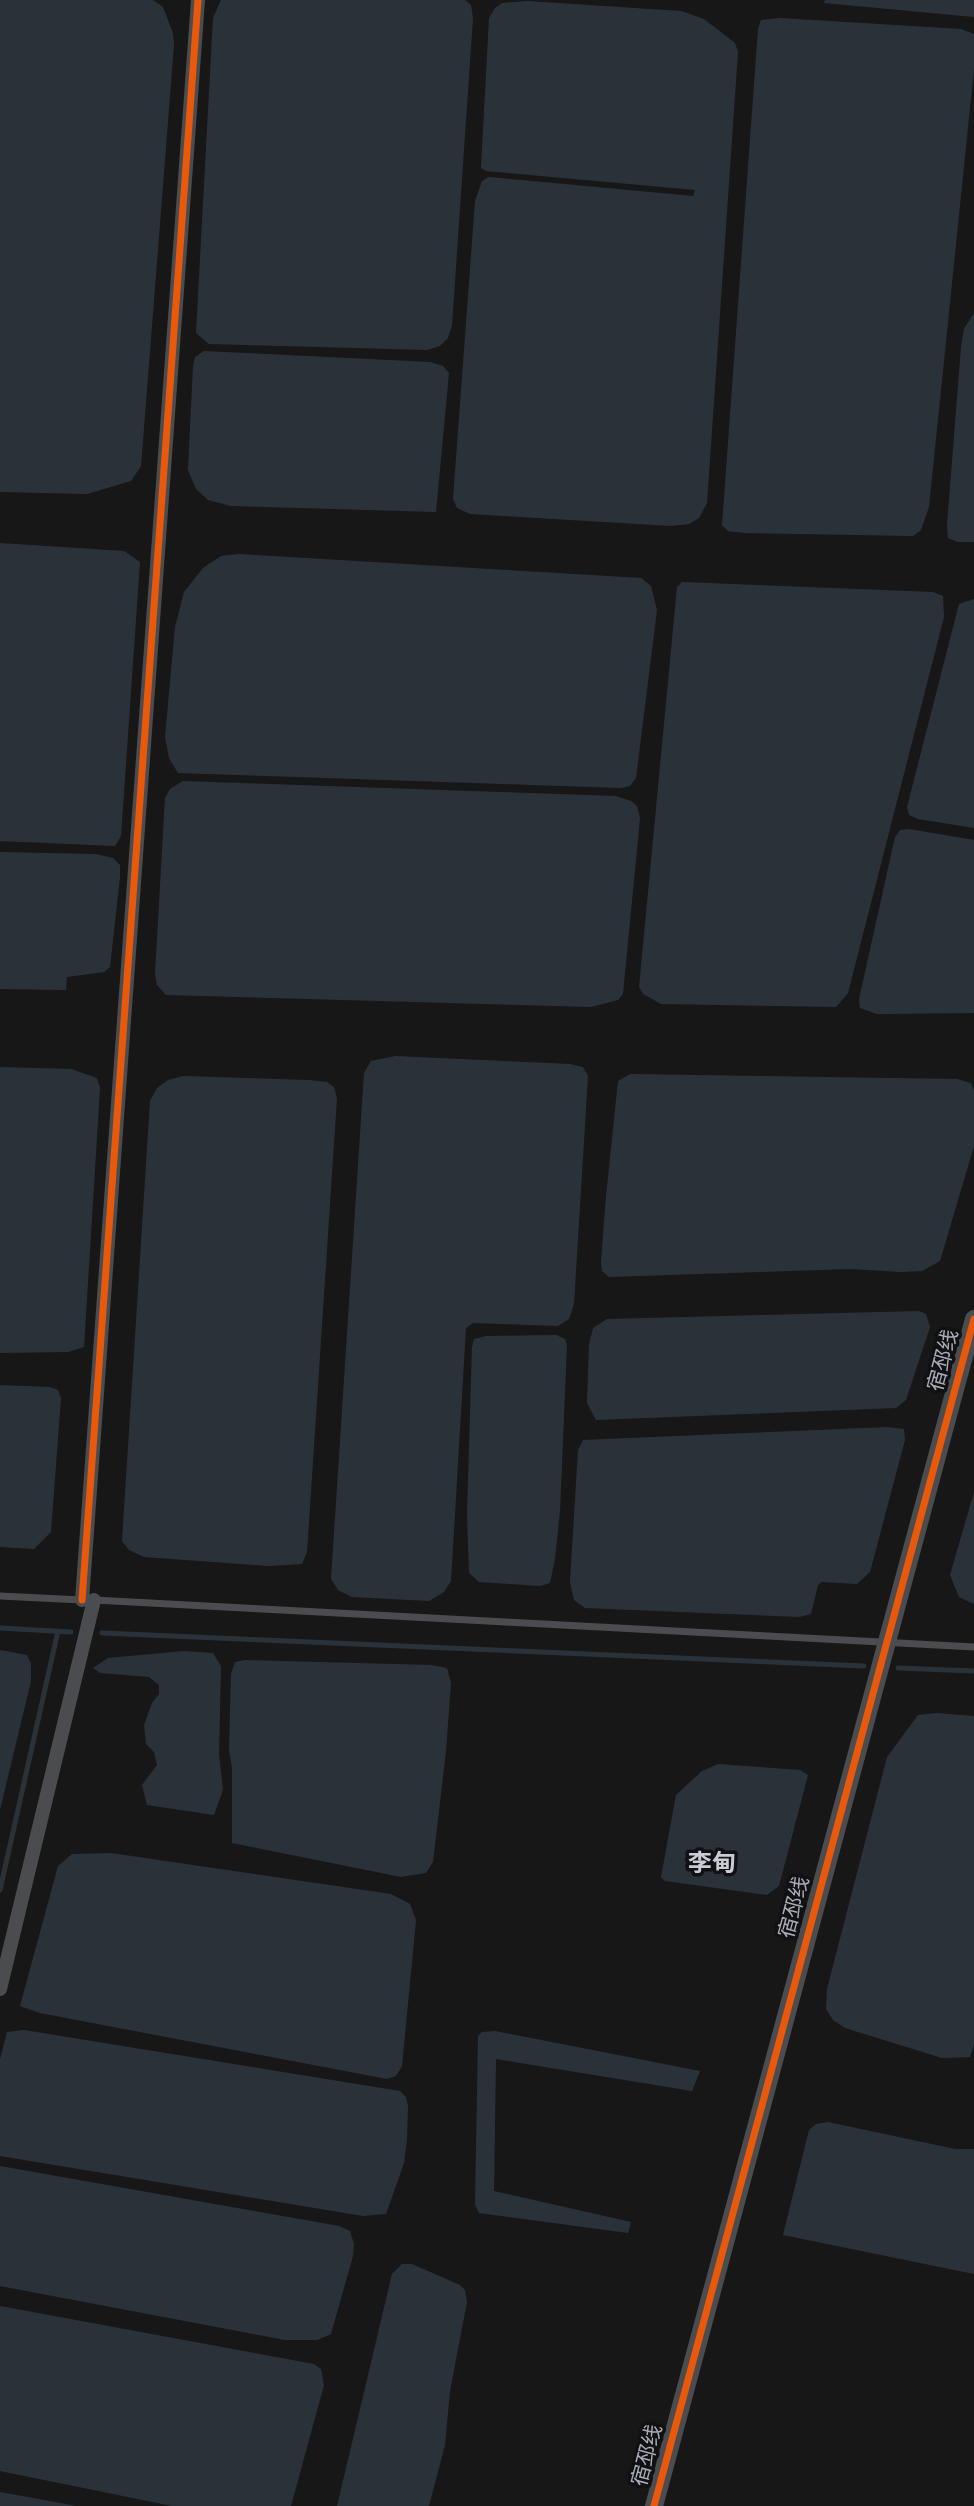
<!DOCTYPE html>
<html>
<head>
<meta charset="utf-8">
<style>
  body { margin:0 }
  canvas { display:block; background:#171717 }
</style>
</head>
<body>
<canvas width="974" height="2506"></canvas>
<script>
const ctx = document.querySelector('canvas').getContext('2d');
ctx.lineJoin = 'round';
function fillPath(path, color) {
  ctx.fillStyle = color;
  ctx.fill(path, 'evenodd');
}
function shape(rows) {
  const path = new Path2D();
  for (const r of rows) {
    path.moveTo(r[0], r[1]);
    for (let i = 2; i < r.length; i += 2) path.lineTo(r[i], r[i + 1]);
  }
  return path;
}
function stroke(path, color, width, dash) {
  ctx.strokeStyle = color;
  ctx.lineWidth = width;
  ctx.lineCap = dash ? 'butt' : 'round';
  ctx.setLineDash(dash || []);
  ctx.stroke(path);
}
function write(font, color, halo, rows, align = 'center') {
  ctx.font = font + ' "Source Sans 3","Noto Sans SC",sans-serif';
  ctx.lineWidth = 7;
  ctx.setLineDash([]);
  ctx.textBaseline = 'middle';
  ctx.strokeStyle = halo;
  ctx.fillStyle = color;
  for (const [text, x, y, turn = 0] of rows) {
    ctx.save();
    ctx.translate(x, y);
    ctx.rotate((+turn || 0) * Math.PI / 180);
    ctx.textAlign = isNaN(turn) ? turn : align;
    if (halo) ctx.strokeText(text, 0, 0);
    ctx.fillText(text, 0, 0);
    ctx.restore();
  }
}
const water = shape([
  [0,0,153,0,163,7,173,33,174,45,141,466,131,481,87,494,0,492],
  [221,0,465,0,471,5,473,18,452,325,448,338,440,346,427,350,209,344,196,333,213,18],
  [825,0,974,0,974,17,824,3],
  [527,1,681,11,704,19,735,43,738,52,707,503,699,518,689,524,671,526,470,514,457,508,453,499,475,201,482,181,489,177,693,196,695,190,486,171,481,168,489,18,495,8,502,3],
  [780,18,961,29,974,34,974,69,929,507,921,530,913,536,744,533,728,531,722,525,758,29,761,20],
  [974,313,974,542,958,542,948,538,947,525,961,347,964,329],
  [204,351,430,362,443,366,449,373,436,512,231,506,208,500,196,489,188,470,193,366,195,357],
  [0,543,124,551,140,562,121,836,115,846,0,841],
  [239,554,641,578,651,586,657,610,636,778,630,786,621,788,178,773,169,758,165,737,175,627,184,592,203,568,221,556],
  [682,582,933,592,943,596,944,617,848,993,836,1007,661,1004,643,994,639,987,677,587],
  [974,599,974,828,918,819,909,815,907,807,959,604],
  [183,781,616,796,631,801,637,806,640,818,623,994,618,1000,591,1007,166,995,157,985,155,973,165,798,170,789],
  [909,829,974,840,974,1013,877,1014,860,1008,859,999,895,837,900,830],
  [0,852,96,854,113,858,120,865,120,877,110,967,104,972,67,977,66,990,0,989],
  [395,1056,570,1064,583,1067,588,1076,574,1304,569,1319,558,1326,473,1323,466,1328,451,1581,444,1592,429,1601,352,1597,338,1590,331,1579,364,1073,371,1061],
  [0,1067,71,1069,97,1078,100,1088,84,1347,68,1352,0,1353],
  [630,1074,957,1079,971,1083,974,1091,974,1146,940,1261,922,1271,901,1272,850,1269,609,1277,602,1271,601,1262,606,1196,618,1081],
  [183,1076,309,1080,327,1082,334,1087,337,1098,307,1552,302,1564,268,1566,144,1557,129,1550,122,1541,150,1101,157,1088,168,1080],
  [919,1311,926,1314,930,1327,906,1400,896,1408,596,1420,587,1403,589,1345,593,1328,607,1319],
  [486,1336,556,1335,565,1339,567,1345,560,1511,555,1559,550,1583,540,1586,479,1582,469,1573,467,1515,472,1347,474,1339],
  [0,1385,50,1387,58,1390,61,1398,51,1532,34,1549,0,1547],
  [887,1427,904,1429,905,1440,870,1572,857,1584,822,1582,818,1585,811,1614,799,1617,585,1608,574,1600,570,1582,578,1450,583,1440],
  [974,1492,974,1604,959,1597,950,1575],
  [0,1650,27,1655,31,1664,31,1681,0,1810],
  [184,1651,213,1653,221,1666,219,1754,223,1790,214,1815,147,1805,142,1785,157,1765,154,1752,146,1744,144,1725,152,1703,159,1694,159,1685,149,1677,100,1673,93,1668,108,1658],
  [245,1660,431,1665,447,1668,451,1683,446,1751,433,1862,426,1873,401,1877,232,1843,232,1768,229,1750,231,1674,235,1662],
  [936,1713,974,1716,974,2044,970,2057,942,2058,845,2028,833,2020,826,2009,827,1989,887,1757,918,1715],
  [718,1764,800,1770,808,1775,779,1886,767,1895,665,1881,661,1877,676,1795,702,1771],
  [111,1853,391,1894,410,1904,416,1920,402,2066,396,2076,387,2079,40,2013,20,2006,58,1866,72,1854],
  [24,2030,400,2091,406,2097,408,2106,407,2139,404,2163,386,2214,363,2216,0,2156,0,2059,7,2032],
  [495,2031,700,2071,692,2091,496,2059,494,2191,631,2222,628,2233,479,2213,475,2205,478,2036,482,2032],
  [828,2122,955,2149,974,2149,974,2274,783,2235,809,2130,816,2124],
  [0,2166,339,2226,350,2231,354,2244,353,2256,331,2334,317,2340,285,2340,0,2286],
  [402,2264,412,2264,460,2285,465,2290,467,2302,450,2391,445,2445,429,2506,337,2506,392,2274],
  [0,2306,314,2364,321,2369,324,2385,291,2506,172,2506,0,2471],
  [0,2492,77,2506,0,2506]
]);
const stream = shape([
  [0,1628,71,1632],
  [102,1633,864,1666],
  [898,1668,974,1671],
  [0,1890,58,1631]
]);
const service = shape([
  [0,1596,82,1600],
  [94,1600,974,1647]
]);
const minor = shape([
  [82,1600,198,0],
  [0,1989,94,1600]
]);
const tertiary = shape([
  [654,2506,974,1319]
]);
const cycleway = shape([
  [82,1600,198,0],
  [654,2506,974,1319]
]);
const streetNames = [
  ["宿邳线",945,1361,-75],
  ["宿邳线",796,1908,-75],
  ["宿邳线",649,2456,-75]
];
const quarterNames = [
  ["李甸",712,1866]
];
fillPath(water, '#2a3239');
stroke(stream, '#2a3239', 5);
stroke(service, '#4b4c50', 7);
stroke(minor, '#4b4c50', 14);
stroke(tertiary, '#4b4c50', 18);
stroke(cycleway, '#e8590c', 7);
write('21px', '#a8adb8', '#111113', streetNames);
write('bold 24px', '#c9ccd4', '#111113', quarterNames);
</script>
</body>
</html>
